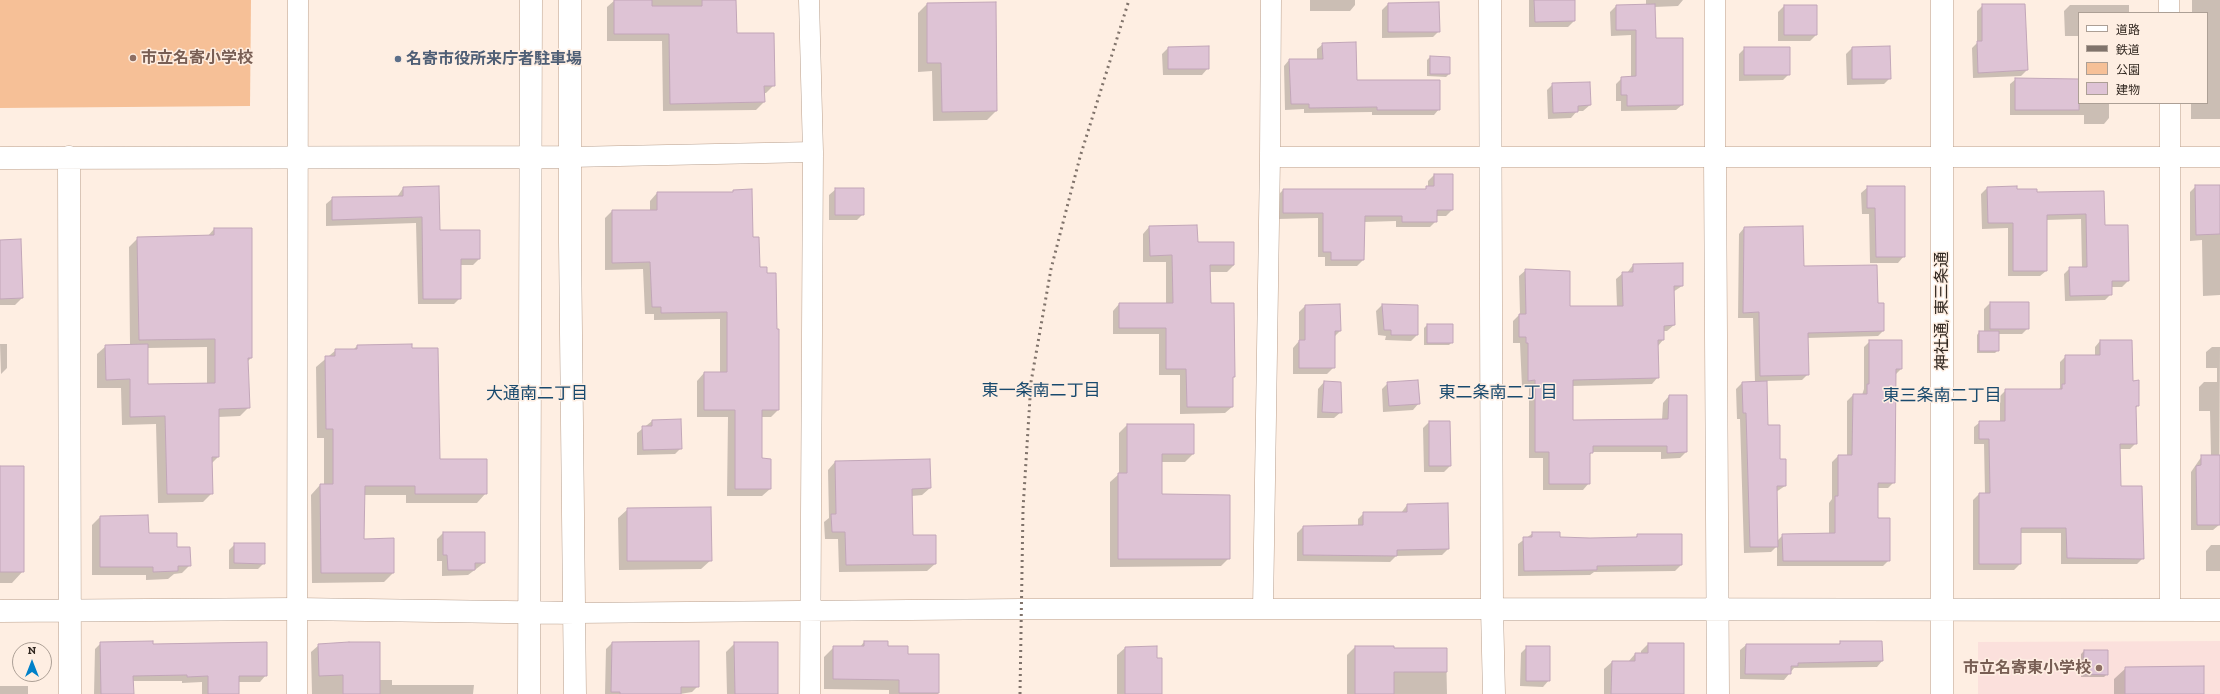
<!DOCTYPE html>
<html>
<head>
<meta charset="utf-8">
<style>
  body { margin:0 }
  #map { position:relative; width:2220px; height:694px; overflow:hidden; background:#feeee2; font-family:"Zilla Slab","Noto Sans JP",serif }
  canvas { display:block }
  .legend { position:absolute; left:2078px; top:12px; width:130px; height:92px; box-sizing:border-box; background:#feeee2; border:1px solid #ac9f95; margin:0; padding:5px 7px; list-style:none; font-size:12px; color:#322821 }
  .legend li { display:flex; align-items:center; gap:8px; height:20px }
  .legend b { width:20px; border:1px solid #ac9f95 }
  .north { position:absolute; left:12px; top:642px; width:40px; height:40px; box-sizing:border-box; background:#feeee2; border:1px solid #ac9f95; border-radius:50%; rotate:0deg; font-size:11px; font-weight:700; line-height:16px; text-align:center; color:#322821 }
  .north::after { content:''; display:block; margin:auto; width:14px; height:18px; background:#0081c9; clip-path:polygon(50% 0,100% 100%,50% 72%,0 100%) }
</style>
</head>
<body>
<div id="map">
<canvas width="2220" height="694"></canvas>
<ul class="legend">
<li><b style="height:5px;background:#fff"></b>道路</li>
<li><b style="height:5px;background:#80736b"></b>鉄道</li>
<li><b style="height:11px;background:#f6c097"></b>公園</li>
<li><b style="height:11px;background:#dec3d5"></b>建物</li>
</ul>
<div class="north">N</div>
</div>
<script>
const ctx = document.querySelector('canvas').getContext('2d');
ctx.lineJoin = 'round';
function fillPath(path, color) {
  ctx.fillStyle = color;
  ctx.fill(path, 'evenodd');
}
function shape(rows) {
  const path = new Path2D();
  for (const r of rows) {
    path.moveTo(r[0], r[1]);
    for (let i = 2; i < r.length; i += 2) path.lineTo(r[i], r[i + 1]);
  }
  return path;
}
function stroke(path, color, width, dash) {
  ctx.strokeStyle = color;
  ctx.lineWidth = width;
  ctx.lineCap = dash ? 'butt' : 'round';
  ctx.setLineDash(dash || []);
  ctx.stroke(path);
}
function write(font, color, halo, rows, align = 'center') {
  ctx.font = font + ' "Zilla Slab","Noto Sans JP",serif';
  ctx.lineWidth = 3;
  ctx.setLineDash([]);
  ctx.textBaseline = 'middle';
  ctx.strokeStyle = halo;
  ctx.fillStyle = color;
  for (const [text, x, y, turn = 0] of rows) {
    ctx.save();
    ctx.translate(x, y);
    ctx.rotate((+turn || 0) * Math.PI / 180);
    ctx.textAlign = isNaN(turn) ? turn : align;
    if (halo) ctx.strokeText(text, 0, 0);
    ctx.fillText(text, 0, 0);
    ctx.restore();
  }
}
const education = shape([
  [2220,641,2220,694,1978,694,1978,642]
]);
const green = shape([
  [0,0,251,0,250,106,0,108]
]);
const shadow = shape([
  [615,0,735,0,736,34,774,85,766,93,763,93,764,102,756,110,663,111,662,41,607,41,607,7],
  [1310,0,1355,0,1355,5,1350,11,1310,11],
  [1529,0,1574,0,1574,21,1568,27,1529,27],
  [1646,0,1683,0,1678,6,1654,7,1655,39,1682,105,1676,110,1621,111,1621,101,1616,101,1616,84,1622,78,1631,78,1631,35,1611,36,1610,12,1616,6,1646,5],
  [2192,0,2220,0,2220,119,2191,119,2191,103,2207,103,2207,13,2192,13],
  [995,3,996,111,987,120,933,121,932,71,918,72,918,13,927,4],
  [1388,4,1439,31,1433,37,1382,38,1382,10],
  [1983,5,2027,70,2021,76,1973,78,1972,48,1977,43,1977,11],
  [2070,5,2129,5,2129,13,2079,13,2079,36,2065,36,2064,11],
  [1784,6,1816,6,1816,35,1810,41,1778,41,1778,12],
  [1323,44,1356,81,1439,109,1434,115,1372,115,1372,112,1304,113,1304,109,1285,110,1284,66,1289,60,1317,60,1317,49],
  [1168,48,1208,68,1202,75,1163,75,1162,54],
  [1745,48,1789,74,1783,80,1739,81,1739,54],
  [1852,48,1890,78,1884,84,1847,85,1846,54],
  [1430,57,1449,74,1446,77,1427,76,1427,60],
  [2016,79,2079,79,2079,103,2109,103,2109,118,2104,124,2084,124,2084,115,2010,115,2010,84],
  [1553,84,1590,105,1583,111,1577,111,1571,118,1548,119,1547,90],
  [1434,175,1452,210,1446,216,1436,216,1436,221,1430,227,1396,227,1396,221,1364,222,1363,260,1357,266,1325,266,1325,257,1318,257,1318,218,1278,219,1277,196,1283,190,1423,190,1428,188,1428,181],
  [2196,186,2220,187,2220,295,2203,296,2202,240,2190,241,2190,192],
  [1868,187,1904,256,1898,263,1870,263,1869,214,1862,214,1861,193],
  [403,188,439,231,479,259,473,265,460,265,460,298,454,304,418,304,416,223,326,226,326,204,333,198,397,197],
  [1987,188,2036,193,2103,192,2104,226,2128,281,2122,287,2111,287,2111,294,2105,300,2065,301,2064,274,2070,268,2082,268,2081,219,2046,220,2046,271,2040,276,2008,276,2008,228,1982,229,1981,194],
  [836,189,863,214,857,220,829,220,829,195],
  [734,191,752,238,759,268,778,410,771,417,761,417,761,459,770,489,762,496,727,496,728,417,697,417,697,381,704,373,720,373,720,319,654,320,654,314,645,314,643,269,605,270,605,218,612,211,650,211,650,201,657,193,731,193],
  [1149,227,1197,243,1234,243,1234,265,1227,272,1209,272,1210,304,1234,376,1232,379,1232,407,1225,413,1180,414,1180,375,1159,375,1159,334,1113,334,1113,311,1119,304,1166,304,1166,262,1143,262,1143,234],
  [1744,228,1803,267,1877,304,1883,331,1878,336,1807,338,1808,374,1802,380,1766,381,1767,426,1779,460,1785,486,1776,492,1777,541,1783,535,1829,534,1829,503,1832,499,1832,462,1838,456,1847,456,1847,401,1853,395,1862,395,1864,389,1864,347,1870,341,1901,369,1895,375,1894,482,1888,488,1877,488,1877,519,1889,560,1883,566,1777,566,1777,546,1771,552,1744,553,1740,419,1737,419,1736,389,1742,383,1755,382,1753,318,1738,318,1739,234],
  [214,229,251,358,247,362,249,407,240,416,218,417,218,457,211,464,212,493,203,502,158,503,156,424,122,425,121,388,97,388,97,354,106,346,130,345,129,247,138,238,207,237],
  [207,347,207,385,147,385,147,348],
  [0,241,22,298,15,305,0,305],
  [1633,265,1682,286,1673,292,1674,325,1667,331,1663,331,1663,340,1658,346,1658,377,1652,384,1572,386,1572,421,1662,420,1663,403,1669,396,1686,452,1680,458,1661,459,1661,452,1592,452,1589,455,1589,483,1583,490,1543,490,1543,458,1529,458,1529,386,1522,387,1520,343,1513,343,1513,321,1520,314,1519,276,1526,270,1569,307,1617,307,1616,279,1623,273,1627,273],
  [1990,303,2028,328,2022,334,1998,334,1998,350,1995,353,1977,353,1977,335,1979,332,1984,332,1984,309],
  [1382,305,1417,335,1411,341,1385,340,1386,336,1378,335,1376,311],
  [1305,306,1340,331,1334,337,1334,367,1327,374,1293,374,1293,348,1299,341,1299,312],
  [1427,325,1452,342,1449,345,1424,345,1424,328],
  [2100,341,2132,382,2138,405,2135,409,2136,443,2130,449,2119,449,2120,487,2143,558,2137,564,2061,564,2061,533,2020,533,2020,564,2014,570,1973,570,1973,500,1979,494,1985,494,1984,444,1974,444,1974,427,1980,422,2000,422,2000,396,2006,390,2058,390,2060,388,2060,362,2066,356,2095,356,2095,347],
  [0,344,7,344,7,368,1,374],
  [357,346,411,349,439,460,486,493,477,503,406,503,406,495,364,495,363,540,393,573,384,582,312,583,311,495,320,485,324,485,324,438,317,438,316,367,336,350,353,350],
  [2212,347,2220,347,2219,525,2213,530,2191,530,2191,472,2202,456,2211,456,2210,411,2199,411,2199,387,2204,382,2217,382,2217,368,2206,368,2206,352],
  [1324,382,1341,412,1334,418,1317,418,1318,389],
  [1388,383,1419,403,1413,410,1383,412,1382,389],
  [652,421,681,448,675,454,637,455,637,433],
  [1429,422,1450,466,1444,472,1424,472,1423,428],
  [1127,425,1193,425,1193,454,1185,462,1161,462,1161,495,1229,558,1221,566,1110,567,1110,482,1119,474,1119,433],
  [835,462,930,488,922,495,912,496,912,536,935,564,927,571,839,572,838,539,825,539,824,522,829,518,828,470],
  [0,467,23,571,12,583,0,583],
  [1447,504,1448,549,1442,555,1396,556,1390,562,1297,561,1297,533,1303,527,1358,526,1358,519,1364,513,1401,513,1407,505],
  [628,509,711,560,701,569,619,570,618,518],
  [100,517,148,534,176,548,190,565,182,573,174,574,168,579,146,580,146,575,92,575,92,525],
  [443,533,484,563,468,575,442,576,442,561,437,561,437,539],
  [1533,533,1559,538,1635,538,1638,535,1681,565,1675,571,1594,572,1590,575,1518,576,1518,544],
  [235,544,264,563,258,569,229,569,229,550],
  [2211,545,2220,545,2220,571,2206,571,2206,551],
  [864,642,887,647,907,655,938,655,938,694,889,694,889,690,824,689,824,657,834,647,860,647],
  [1841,642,1882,661,1877,667,1794,668,1784,680,1740,679,1740,650,1746,645,1838,645],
  [101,643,152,645,266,675,260,682,238,682,238,694,202,694,202,682,182,683,182,681,133,681,133,694,94,694,95,649],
  [612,643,698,686,692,692,680,694,605,694,606,649],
  [735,643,777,694,727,694,726,652],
  [1648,644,1682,694,1604,694,1604,669,1612,662,1628,662,1635,654,1641,654,1641,651],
  [319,645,379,680,392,680,392,685,474,685,473,694,312,694,311,652],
  [1156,647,1160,694,1117,694,1117,655,1125,648],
  [1355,647,1393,647,1393,649,1446,649,1447,694,1347,694,1347,655],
  [1527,647,1549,680,1543,687,1520,686,1521,653],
  [2084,651,2107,674,2104,677,2081,677,2081,654],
  [2126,668,2203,694,2114,694,2114,679],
  [0,686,28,686,28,694,0,694]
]);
const building = shape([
  [614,0,652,0,652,6,702,6,702,0,736,0,737,33,774,33,775,86,764,86,765,102,670,104,669,34,614,34,614,0],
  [1534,0,1575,0,1575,21,1535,22,1534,0],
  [996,2,997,111,942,112,941,63,927,63,927,3,996,2],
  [1439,2,1440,32,1388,32,1388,3,1439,2],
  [1655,4,1656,38,1683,38,1683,105,1627,106,1627,95,1621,95,1621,77,1636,76,1636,30,1616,30,1616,5,1655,4],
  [1982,4,2025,4,2028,70,1978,73,1977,41,1982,41,1982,4],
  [1784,5,1817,5,1817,35,1784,35,1784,5],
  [1356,42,1357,80,1440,80,1440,110,1377,110,1377,107,1309,108,1309,104,1291,104,1289,59,1323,59,1322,43,1356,42],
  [1209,46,1209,69,1168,69,1168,47,1209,46],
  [1890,46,1891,79,1852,79,1852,47,1890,46],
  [1744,47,1790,47,1790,75,1744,75,1744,47],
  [1430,56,1450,57,1450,74,1430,74,1430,56],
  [2015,78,2079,79,2079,110,2015,110,2015,78],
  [1590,82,1591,105,1578,106,1578,112,1553,113,1552,83,1590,82],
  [1434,174,1453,174,1453,210,1437,210,1437,222,1402,222,1402,216,1365,216,1364,260,1331,260,1331,252,1323,252,1323,213,1283,213,1283,189,1426,189,1426,186,1434,186,1434,174],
  [2195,185,2220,185,2220,234,2196,235,2195,185],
  [439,186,440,230,480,230,480,259,461,259,461,299,423,299,422,217,332,220,332,197,403,196,403,187,439,186],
  [1867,186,1905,186,1905,257,1876,257,1875,208,1867,208,1867,186],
  [2017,186,2017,189,2037,189,2037,192,2104,191,2105,225,2128,225,2129,281,2112,281,2112,295,2070,296,2069,267,2087,267,2086,214,2047,215,2047,271,2013,271,2013,223,1988,223,1987,187,2017,186],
  [835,188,864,188,864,215,835,215,835,188],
  [752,189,753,237,759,237,760,267,767,267,767,273,776,273,777,329,779,329,779,410,762,410,762,458,771,459,771,489,735,489,735,410,704,410,704,372,727,372,727,312,661,313,661,307,652,307,650,262,612,263,612,210,657,210,657,192,733,192,733,190,752,189],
  [1197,225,1198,242,1234,242,1234,265,1210,265,1211,303,1234,303,1235,377,1233,377,1233,407,1187,407,1186,369,1166,369,1166,328,1119,328,1119,303,1173,303,1172,255,1150,256,1149,226,1197,225],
  [1803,226,1804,266,1877,265,1878,303,1884,303,1884,331,1808,333,1809,375,1760,376,1759,312,1743,313,1744,227,1803,226],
  [214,228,252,228,252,358,248,358,250,408,219,409,219,457,212,457,213,494,167,494,165,416,130,417,130,379,106,380,105,345,148,344,148,384,215,383,215,339,139,340,137,237,214,235,214,228],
  [21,239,23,298,0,299,0,240,21,239],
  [1683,263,1683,286,1674,286,1675,325,1664,326,1664,340,1658,340,1659,378,1573,380,1573,420,1668,419,1669,395,1687,395,1687,452,1667,453,1667,446,1593,446,1593,453,1590,453,1590,484,1549,484,1549,452,1535,452,1535,380,1528,381,1528,343,1526,343,1526,337,1519,337,1519,314,1526,314,1525,269,1570,271,1570,306,1623,306,1622,272,1633,272,1633,264,1683,263],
  [1990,302,2029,302,2029,329,1990,329,1990,302],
  [1340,304,1341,331,1335,331,1335,368,1299,368,1299,340,1305,340,1305,305,1340,304],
  [1382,304,1418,305,1418,335,1391,335,1391,330,1384,330,1382,304],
  [1427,324,1453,324,1453,343,1427,343,1427,324],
  [1979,331,1999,331,1999,351,1979,351,1979,331],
  [1869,340,1902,340,1902,369,1896,369,1895,483,1878,483,1878,518,1890,518,1890,561,1783,561,1782,534,1835,533,1835,496,1838,496,1838,455,1852,455,1853,394,1867,394,1867,384,1869,384,1869,340],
  [2100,340,2132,340,2133,381,2139,380,2139,406,2136,406,2137,444,2120,444,2121,486,2142,486,2144,559,2067,558,2066,528,2021,528,2021,564,1979,564,1979,493,1990,493,1989,439,1979,439,1979,421,2005,421,2005,389,2062,389,2062,384,2065,384,2065,355,2100,355,2100,340],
  [412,344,412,348,438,348,440,459,487,459,487,494,415,494,415,486,365,486,364,539,394,538,394,573,321,573,320,484,333,484,333,429,326,429,325,356,335,356,335,349,357,349,357,345,412,344],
  [1418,380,1420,404,1389,406,1387,382,1418,380],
  [1324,381,1341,382,1342,413,1322,412,1324,381],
  [1767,381,1768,425,1780,425,1780,459,1786,459,1786,486,1777,486,1778,547,1750,547,1746,413,1743,413,1742,382,1767,381],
  [681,419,682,449,643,450,642,426,652,426,652,420,681,419],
  [1429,421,1450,421,1451,466,1429,466,1429,421],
  [1127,424,1194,424,1194,454,1162,454,1162,494,1230,495,1230,559,1118,559,1118,473,1127,473,1127,424],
  [2201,455,2220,455,2220,525,2197,525,2196,466,2201,465,2201,455],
  [930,459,931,488,912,489,913,535,936,535,936,564,846,565,845,532,832,532,831,514,836,514,835,461,930,459],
  [0,466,24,466,24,572,0,572,0,466],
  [1448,503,1449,549,1397,550,1397,556,1303,555,1303,526,1363,525,1363,512,1407,512,1407,504,1448,503],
  [711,507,712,561,627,561,627,508,711,507],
  [148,515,149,533,177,533,177,547,190,547,191,566,178,566,178,571,153,572,153,567,100,567,100,516,148,515],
  [443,532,485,532,485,563,475,563,475,570,448,570,447,555,443,555,443,532],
  [1532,532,1560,532,1560,537,1590,538,1637,537,1637,534,1682,534,1682,565,1597,566,1597,570,1524,571,1523,537,1532,537,1532,532],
  [234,543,265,543,265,564,234,563,234,543],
  [153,641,153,644,267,642,267,676,239,676,239,694,208,694,208,676,187,677,187,675,133,676,134,694,101,694,100,642,153,641],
  [699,641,699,687,681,687,681,694,620,694,620,692,611,692,612,642,699,641],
  [864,641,888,641,888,646,908,646,908,654,939,654,939,693,899,693,899,680,833,679,833,646,864,646,864,641],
  [1840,641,1882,641,1883,661,1798,663,1798,666,1791,666,1791,674,1745,674,1746,644,1840,644,1840,641],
  [349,642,380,642,380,694,343,694,343,675,319,676,318,644,349,642],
  [734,642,778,642,778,694,735,694,734,642],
  [1648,643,1684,643,1684,694,1611,694,1612,661,1635,661,1635,653,1648,653,1648,643],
  [1157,646,1157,658,1162,658,1162,694,1125,694,1125,647,1157,646],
  [1355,646,1394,646,1394,648,1447,648,1447,672,1394,672,1394,694,1355,694,1355,646],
  [1526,646,1550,646,1550,681,1526,681,1526,646],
  [2084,650,2108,650,2108,675,2083,674,2084,650],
  [2204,666,2204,694,2125,694,2125,667,2204,666]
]);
const minor = shape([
  [809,0,813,152,810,694],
  [2169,0,2169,13],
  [1715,156,1715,0],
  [570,157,813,152],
  [1270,157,1271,0],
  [1263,609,1270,157,2220,157],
  [2170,610,2170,103],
  [575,613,1021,609,1492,609],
  [297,694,298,0]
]);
const tertiary = shape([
  [570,0,570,242,575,694],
  [1490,0,1492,609,1494,694],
  [1715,156,1718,694],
  [69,157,70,694],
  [0,158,570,157],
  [1492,609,2220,610],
  [0,611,297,609,575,613],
  [529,694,531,0],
  [1942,694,1942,0]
]);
const rail = shape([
  [1020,694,1023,509,1031,382,1051,269,1080,157,1129,0]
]);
const markers = [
  [133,58,4,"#8d6e63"],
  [398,59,4,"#5c6f8a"],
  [2099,668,4,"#8d6e63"]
];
const educationNames = [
  ["市立名寄小学校",141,58],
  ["市立名寄東小学校",2091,668,"right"]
];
const serviceNames = [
  ["名寄市役所来庁者駐車場",406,59]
];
const streetNames = [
  ["神社通, 東三条通",1942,311,-90]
];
const neighbourhoodNames = [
  ["東一条南二丁目",1041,391],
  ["東二条南二丁目",1498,393],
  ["大通南二丁目",537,394],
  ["東三条南二丁目",1942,396]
];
fillPath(education, '#fbe0dc');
fillPath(green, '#f6c097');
fillPath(shadow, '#0003');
fillPath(building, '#dec3d5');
stroke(building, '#c2a6b8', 1);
stroke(minor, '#b9a08e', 21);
stroke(tertiary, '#b9a08e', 23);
stroke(minor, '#fff', 20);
stroke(tertiary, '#fff', 22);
stroke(rail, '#80736b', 3, [2, 4]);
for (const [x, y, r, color] of markers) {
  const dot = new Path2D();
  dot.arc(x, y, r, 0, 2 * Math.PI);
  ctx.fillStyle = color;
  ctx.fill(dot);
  stroke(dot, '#feeee2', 1.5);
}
write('bold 16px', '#785e54', '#feeee2', educationNames, 'left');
write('bold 16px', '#4e5e75', '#feeee2', serviceNames, 'left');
write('16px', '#322821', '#feeee2', streetNames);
write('17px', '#194a6e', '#feeee2', neighbourhoodNames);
</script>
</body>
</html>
